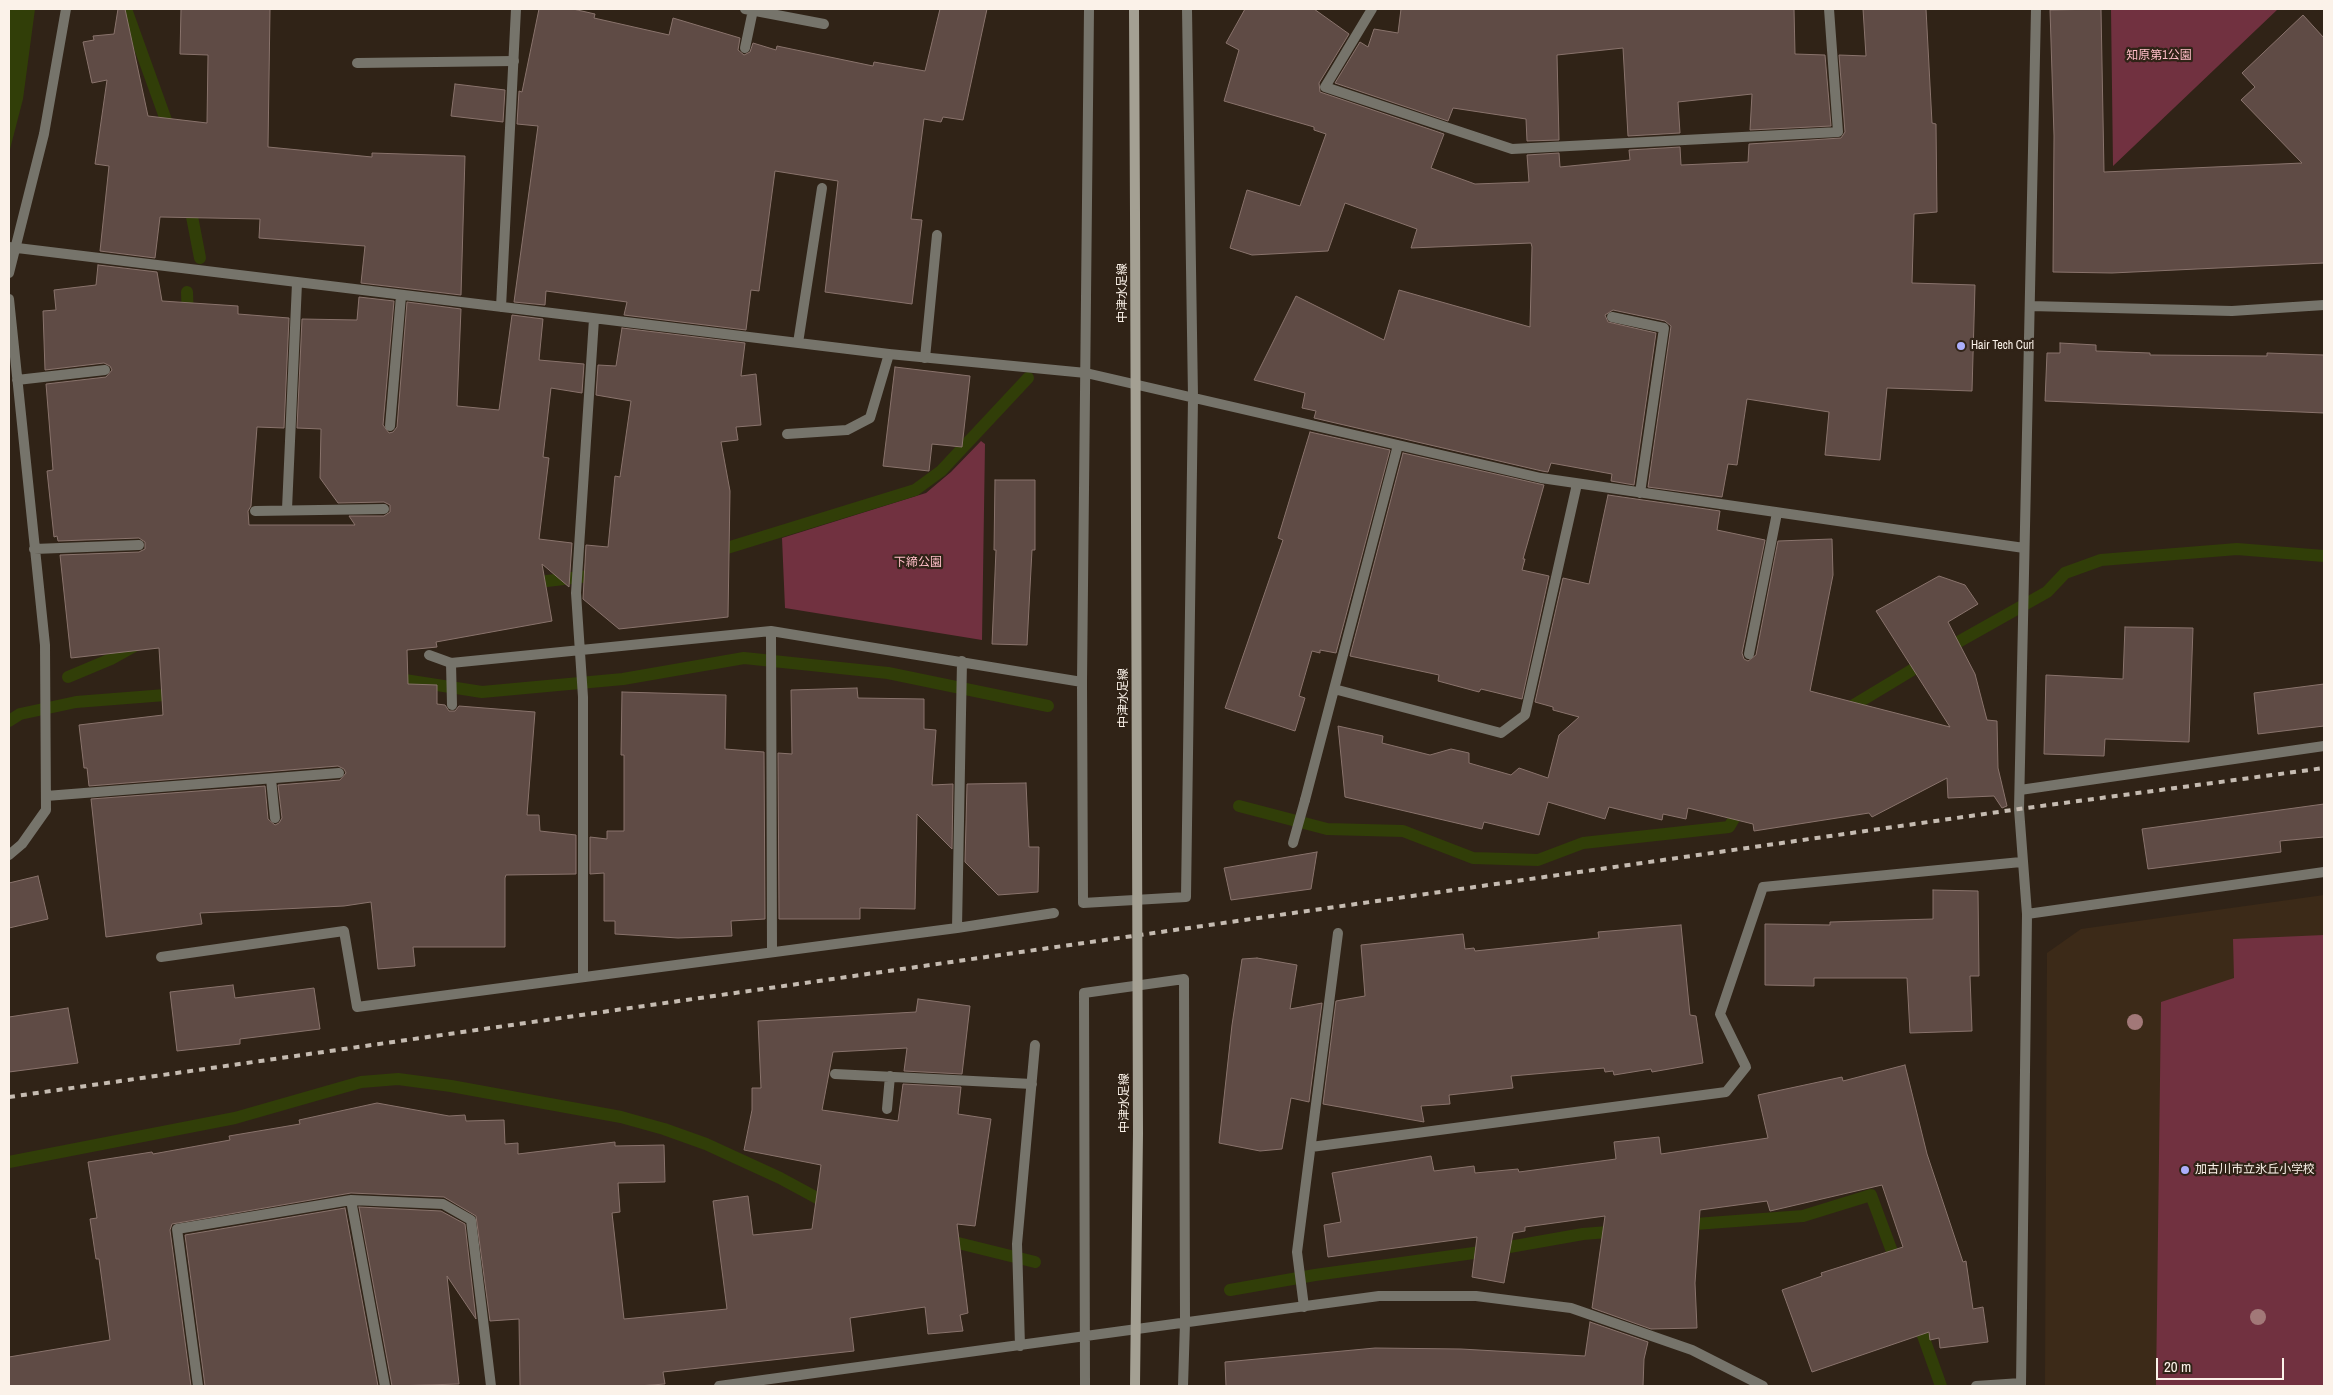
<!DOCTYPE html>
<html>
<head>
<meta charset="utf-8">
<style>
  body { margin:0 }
  #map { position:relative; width:2333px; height:1395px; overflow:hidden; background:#302317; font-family:"Archivo Narrow",sans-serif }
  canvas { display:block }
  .frame { position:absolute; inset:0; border:10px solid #fbf2e9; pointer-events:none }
  .scale { position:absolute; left:2156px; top:1358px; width:128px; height:22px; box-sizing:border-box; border:2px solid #fbf2e9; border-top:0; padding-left:6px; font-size:15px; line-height:18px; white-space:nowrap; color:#fbf2e9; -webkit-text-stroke:4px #302317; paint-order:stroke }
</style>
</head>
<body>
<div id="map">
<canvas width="2333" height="1395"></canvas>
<div class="frame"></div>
<div class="scale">20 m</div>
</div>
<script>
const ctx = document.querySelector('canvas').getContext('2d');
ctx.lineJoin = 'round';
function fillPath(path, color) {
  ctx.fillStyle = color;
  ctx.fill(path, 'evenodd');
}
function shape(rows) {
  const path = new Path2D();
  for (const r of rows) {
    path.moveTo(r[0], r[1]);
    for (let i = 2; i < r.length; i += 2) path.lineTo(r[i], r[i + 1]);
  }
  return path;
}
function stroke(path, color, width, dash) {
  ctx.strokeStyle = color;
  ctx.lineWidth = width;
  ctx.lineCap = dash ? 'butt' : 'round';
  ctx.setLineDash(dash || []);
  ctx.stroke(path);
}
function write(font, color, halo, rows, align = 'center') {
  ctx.font = font + ' "Archivo Narrow","Noto Sans JP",sans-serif';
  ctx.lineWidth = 4.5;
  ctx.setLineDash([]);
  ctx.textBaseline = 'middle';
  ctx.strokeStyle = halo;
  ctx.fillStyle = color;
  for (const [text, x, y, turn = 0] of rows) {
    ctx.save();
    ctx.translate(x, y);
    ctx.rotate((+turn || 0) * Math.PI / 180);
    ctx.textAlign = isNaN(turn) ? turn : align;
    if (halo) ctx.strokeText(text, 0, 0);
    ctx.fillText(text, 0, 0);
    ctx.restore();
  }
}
const built = shape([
  [2324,895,2324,1386,2045,1386,2047,953,2081,929]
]);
const green = shape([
  [2111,9,2278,9,2113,166],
  [981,441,985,444,982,640,785,608,782,538,926,493,951,472],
  [2324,935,2324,1386,2156,1386,2161,1002,2234,978,2233,939]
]);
const water = shape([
  [9,9,35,9,23,99,9,153]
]);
const stream = shape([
  [126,9,171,134],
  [189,201,200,258],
  [187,292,188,320],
  [714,552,915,490,941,471,1028,378],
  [530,583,589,576],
  [1944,650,2047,592,2065,573,2101,560,2237,549,2324,556],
  [68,677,111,659,138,644],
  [392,678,482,692,623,679,744,658,888,673,1048,706],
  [1844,711,1927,661],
  [9,721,20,714,76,702,178,694],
  [1239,806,1327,829,1403,831,1473,858,1538,860,1583,843,1729,827,1742,805],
  [9,1162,235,1118,361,1082,398,1079,451,1086,621,1117,664,1129,706,1144,780,1178,830,1205],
  [1682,1225,1803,1216,1871,1195,1897,1265],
  [942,1239,1035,1262],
  [1230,1290,1315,1275,1481,1252,1583,1234,1620,1231],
  [1917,1319,1941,1386]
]);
const building = shape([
  [118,9,125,9,148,116,207,123,208,55,180,54,181,9,270,9,268,147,372,157,372,153,465,156,461,295,361,283,365,246,259,238,260,219,160,217,155,258,100,251,109,166,95,164,107,80,92,83,83,42,94,40,93,36,114,34,118,9],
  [539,9,573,9,595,14,594,18,669,35,673,18,740,38,738,50,744,55,750,52,753,43,776,50,777,46,873,66,874,62,925,71,940,9,987,9,963,120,943,117,941,122,924,119,911,219,922,220,912,304,825,292,838,181,775,171,759,291,751,290,746,330,624,315,627,302,546,291,545,305,514,302,538,126,517,124,519,91,522,92,539,9],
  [1245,9,1314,9,1349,34,1319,83,1320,92,1444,134,1431,168,1475,184,1529,182,1527,155,1559,153,1560,167,1630,160,1629,150,1680,147,1681,165,1748,162,1749,144,1841,138,1845,132,1839,55,1866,56,1863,9,1926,9,1932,123,1936,124,1937,212,1914,214,1912,283,1975,285,1972,391,1887,388,1880,460,1825,455,1829,412,1747,399,1737,465,1728,464,1722,497,1648,487,1671,326,1665,321,1613,310,1605,315,1608,322,1656,333,1634,485,1611,481,1612,474,1551,463,1548,472,1542,471,1314,418,1316,411,1302,408,1305,393,1254,380,1296,296,1384,340,1399,290,1530,327,1532,247,1531,243,1411,248,1417,229,1345,203,1328,251,1252,255,1230,248,1247,190,1300,206,1326,134,1314,130,1314,127,1224,101,1239,50,1226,43,1245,9],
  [1401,9,1794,9,1795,54,1825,55,1831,126,1750,130,1752,94,1678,102,1680,133,1628,136,1623,48,1557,55,1559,140,1527,141,1526,119,1453,108,1448,121,1335,83,1360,42,1368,47,1374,29,1398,33,1401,9],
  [2101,9,2104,172,2302,163,2241,100,2255,87,2242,73,2303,15,2324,38,2324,263,2112,273,2053,272,2054,136,2050,10,2101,9],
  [455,84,505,90,503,122,451,116,455,84],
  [98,265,157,272,162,301,238,306,238,314,289,318,284,428,257,427,251,506,248,511,249,525,355,525,349,516,384,516,390,512,390,505,384,502,338,503,320,478,321,429,297,428,302,319,357,320,359,297,394,301,383,425,389,433,393,432,397,427,407,302,461,309,457,406,499,410,512,315,543,319,539,360,584,364,582,393,551,388,543,457,549,458,539,539,572,543,569,587,542,564,552,621,436,642,437,647,407,650,408,684,437,685,437,704,445,705,449,711,455,711,459,706,535,712,527,815,539,815,540,831,576,835,576,874,506,875,505,878,505,947,413,947,415,966,378,969,371,902,344,906,200,913,202,924,106,937,91,799,265,786,268,819,275,825,279,823,282,818,278,785,340,780,346,773,344,769,338,766,89,786,87,768,84,768,79,725,163,715,159,648,71,658,60,555,139,552,145,549,145,542,139,538,58,541,57,536,54,537,47,471,53,470,46,384,106,377,112,370,110,366,104,363,45,370,43,311,56,310,54,290,96,285,98,265],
  [622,328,745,343,741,376,756,374,761,425,736,427,738,440,721,442,730,491,728,617,619,629,583,599,586,545,608,547,615,476,620,477,631,401,596,395,598,365,616,366,622,328],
  [2060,343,2096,345,2096,351,2150,353,2150,355,2267,356,2267,353,2324,355,2324,413,2045,401,2047,353,2060,353,2060,343],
  [895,367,970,376,962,447,932,444,929,471,883,466,895,367],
  [1310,432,1390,450,1336,653,1320,650,1320,653,1312,651,1299,696,1305,698,1295,731,1225,708,1283,540,1278,538,1310,432],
  [1403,453,1544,485,1523,559,1525,559,1522,570,1549,576,1522,699,1481,689,1479,692,1438,681,1439,675,1350,656,1403,453],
  [995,480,1035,480,1035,550,1032,550,1027,645,992,644,996,550,994,550,995,480],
  [1608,495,1720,511,1717,530,1765,540,1742,653,1744,659,1748,661,1756,655,1778,541,1832,539,1833,575,1810,691,1950,727,1876,611,1939,576,1965,585,1978,604,1948,622,1975,674,1987,720,1997,721,1998,768,2007,806,2002,808,1994,796,1948,798,1947,778,1872,817,1869,813,1754,831,1753,824,1688,808,1686,819,1663,814,1662,820,1609,807,1605,819,1548,802,1539,835,1484,822,1482,829,1345,797,1338,726,1383,736,1382,743,1430,755,1451,749,1469,753,1469,763,1511,775,1519,768,1548,778,1559,735,1579,717,1553,710,1553,707,1535,702,1563,578,1589,584,1608,495],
  [2125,627,2193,628,2189,742,2105,739,2104,756,2044,754,2046,675,2123,679,2125,627],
  [2324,684,2324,726,2258,734,2254,693,2324,684],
  [857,688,858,698,924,699,924,729,936,730,932,785,953,784,952,849,917,814,915,909,860,908,860,919,779,919,778,753,792,754,791,690,857,688],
  [622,692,726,695,725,749,764,752,765,919,731,921,732,936,678,938,615,934,615,921,604,921,604,873,590,874,590,837,607,839,607,831,624,831,624,755,621,755,622,692],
  [1026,783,1029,847,1039,847,1038,892,998,895,965,862,967,784,1026,783],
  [2324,804,2324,837,2280,841,2281,852,2148,869,2142,829,2324,804],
  [1317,852,1311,889,1231,900,1224,868,1317,852],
  [38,876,48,919,9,928,9,883,38,876],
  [1933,890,1978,891,1979,976,1970,976,1972,1031,1910,1033,1907,978,1814,978,1814,986,1765,985,1765,924,1830,925,1830,922,1933,919,1933,890],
  [1681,925,1690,1015,1696,1016,1703,1063,1652,1072,1651,1069,1614,1075,1613,1071,1605,1072,1604,1068,1511,1076,1513,1088,1449,1095,1450,1104,1421,1106,1424,1122,1323,1104,1336,1001,1365,996,1361,945,1463,934,1465,949,1474,948,1475,951,1599,938,1598,932,1681,925],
  [1257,958,1297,965,1290,1009,1322,1003,1309,1102,1291,1098,1282,1149,1260,1151,1219,1143,1232,1025,1242,959,1257,958],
  [233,985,235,998,314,988,320,1029,240,1039,240,1044,177,1051,170,992,233,985],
  [918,999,970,1006,962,1074,904,1071,907,1048,833,1052,822,1110,898,1121,903,1084,961,1087,958,1114,991,1119,975,1226,957,1224,968,1313,960,1315,963,1331,928,1334,925,1307,850,1318,854,1351,663,1372,665,1384,638,1386,520,1386,519,1319,490,1321,476,1216,444,1197,351,1193,172,1224,170,1230,191,1386,9,1386,9,1357,110,1340,99,1259,96,1259,90,1219,97,1218,88,1162,152,1152,153,1154,230,1140,229,1136,300,1124,299,1120,377,1103,449,1116,465,1115,466,1121,504,1120,505,1144,518,1143,518,1154,615,1142,615,1146,664,1145,665,1182,618,1183,620,1212,612,1213,624,1319,727,1309,713,1201,748,1196,753,1235,812,1229,821,1165,744,1150,752,1110,752,1088,761,1088,758,1021,916,1012,918,999],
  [68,1008,78,1063,9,1072,9,1017,68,1008],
  [1905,1065,1927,1154,1963,1262,1966,1261,1973,1309,1983,1307,1988,1342,1940,1348,1939,1338,1930,1340,1929,1332,1812,1372,1782,1290,1822,1276,1821,1273,1903,1247,1882,1185,1770,1211,1767,1201,1700,1210,1695,1283,1697,1328,1651,1329,1592,1308,1605,1216,1525,1227,1525,1231,1513,1233,1504,1283,1472,1277,1477,1237,1328,1257,1324,1225,1341,1222,1332,1173,1431,1156,1434,1171,1474,1166,1475,1173,1518,1169,1519,1172,1616,1159,1614,1142,1659,1137,1661,1154,1768,1138,1758,1095,1842,1077,1843,1081,1905,1065],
  [359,1207,441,1211,465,1224,476,1319,447,1276,459,1384,392,1386,359,1207],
  [345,1208,378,1386,205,1386,185,1235,345,1208],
  [1590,1322,1648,1342,1644,1359,1643,1386,1226,1386,1225,1362,1375,1348,1461,1349,1585,1356,1590,1322]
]);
const lane = shape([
  [357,63,514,61],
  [925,358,937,235],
  [787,434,847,430,870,418,889,354],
  [451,663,452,705],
  [1293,843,1305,800]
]);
const street = shape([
  [745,9,824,24],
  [1089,9,1082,682,1083,903,1186,897,1193,397,1187,9],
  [1372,9,1325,87,1512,149,1838,132,1829,9],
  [745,48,753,10],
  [9,247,889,354,1086,373,1541,478,2024,548],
  [9,273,44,134,66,9],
  [9,299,45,645,46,810,22,844,9,855],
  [2030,306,2232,311,2324,305],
  [501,307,516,9],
  [1612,317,1664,328,1640,493],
  [798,343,822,188],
  [17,380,105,370],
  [390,426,401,296],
  [287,509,297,283],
  [255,511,384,509],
  [34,549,139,545],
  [771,631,772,952],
  [1749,654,1777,513],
  [429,655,451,663,771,631,1082,682],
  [1334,689,1501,733,1525,715,1577,484],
  [271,779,275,818],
  [2020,790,2324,746],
  [46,796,339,773],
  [1305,800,1398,445],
  [2027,914,2324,872],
  [957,928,962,661],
  [161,957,344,931,357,1007,957,928,1054,913],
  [583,977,583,697,576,593,594,319],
  [835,1074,1032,1084],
  [887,1109,890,1076],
  [1311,1147,1726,1092,1746,1067,1720,1014,1763,887,2021,862],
  [351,1200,385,1386],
  [1304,1307,1297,1252,1338,933],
  [1020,1346,1017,1244,1035,1045],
  [198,1386,177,1229,351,1200,443,1204,471,1220,491,1386],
  [719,1386,1379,1296,1476,1296,1571,1308,1692,1350,1763,1386],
  [1085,1386,1084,993,1184,979,1185,1323,1183,1386],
  [1976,1386,2021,1383],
  [2021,1386,2027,914,2019,809,2036,9]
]);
const secondary = shape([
  [1134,9,1135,214]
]);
const rail = shape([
  [9,1097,2019,809,2324,768]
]);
const secondaryBridge = shape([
  [1135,214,1138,1133,1135,1386]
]);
const trees = [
  [2135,1022],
  [2258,1317]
];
const markers = [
  [1961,346,5,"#acaffb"],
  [2185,1170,5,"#acaffb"]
];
const parkNames = [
  ["知原第1公園",2159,56],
  ["下締公園",918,563]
];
const streetNames = [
  ["中津水足線",1123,293,-90],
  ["中津水足線",1124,698,-90],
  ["中津水足線",1125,1103,-90]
];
const poiNames = [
  ["Hair Tech Curl",1971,346],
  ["加古川市立氷丘小学校",2195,1170]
];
fillPath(built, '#3c2a18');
fillPath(green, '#713140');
fillPath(water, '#313e08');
stroke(stream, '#313e08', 12);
fillPath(building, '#5f4b45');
stroke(building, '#89736c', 1);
stroke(lane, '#76746b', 10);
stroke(street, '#76746b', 10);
stroke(secondary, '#a4a093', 10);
stroke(rail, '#c5bbb1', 4, [6, 6]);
stroke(secondaryBridge, '#a4a093', 10);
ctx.fillStyle = '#a27878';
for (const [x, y] of trees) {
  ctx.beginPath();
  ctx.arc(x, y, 8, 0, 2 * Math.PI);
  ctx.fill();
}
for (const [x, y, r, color] of markers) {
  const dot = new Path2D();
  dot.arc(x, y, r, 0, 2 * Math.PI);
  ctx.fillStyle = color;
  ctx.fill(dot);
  stroke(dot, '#302317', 2);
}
write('12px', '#ffbec8', '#302317', parkNames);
write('12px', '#fbf2e9', '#302317', streetNames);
write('12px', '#fbf2e9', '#302317', poiNames, 'left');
</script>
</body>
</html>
